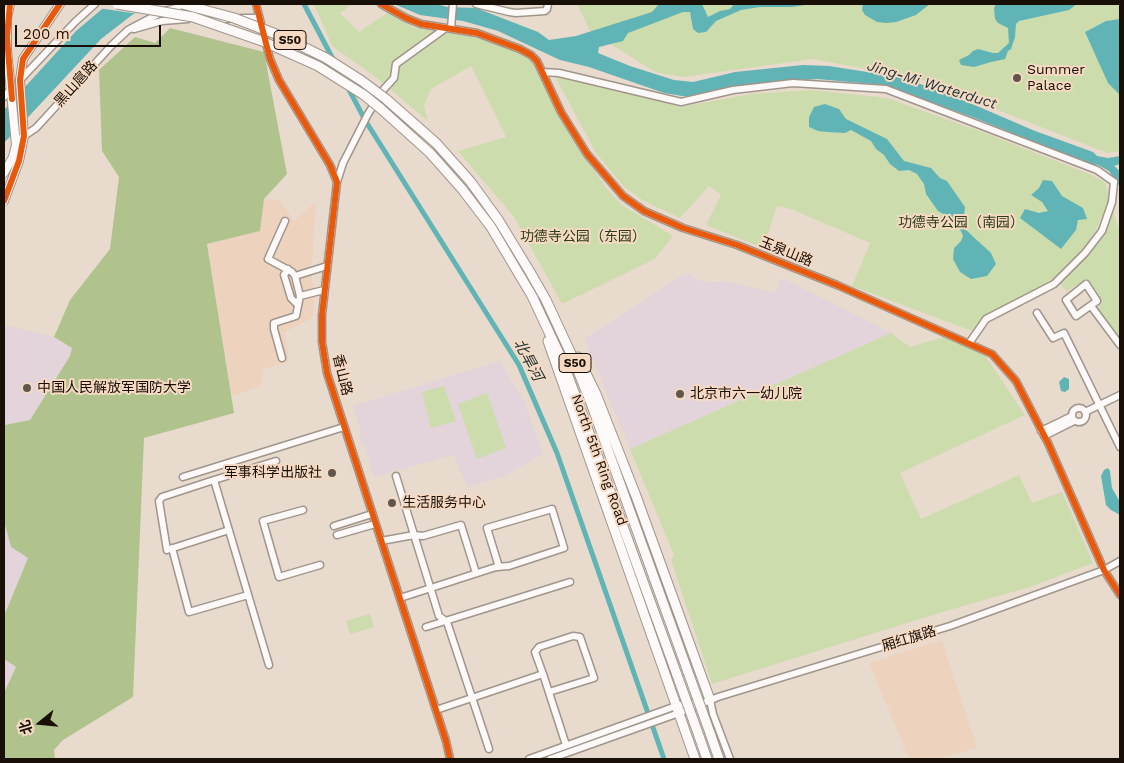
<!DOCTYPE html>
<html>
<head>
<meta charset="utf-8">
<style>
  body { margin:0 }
  #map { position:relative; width:1124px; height:763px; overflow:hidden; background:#e9dace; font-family:"Work Sans","Noto Sans SC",sans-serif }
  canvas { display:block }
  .frame { position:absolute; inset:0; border:5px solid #180f07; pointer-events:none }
  .north { position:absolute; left:15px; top:698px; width:50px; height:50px; -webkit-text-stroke:4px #f5d9c2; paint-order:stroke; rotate:253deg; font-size:14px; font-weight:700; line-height:20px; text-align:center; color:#180f07 }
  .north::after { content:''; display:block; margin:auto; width:18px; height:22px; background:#180f07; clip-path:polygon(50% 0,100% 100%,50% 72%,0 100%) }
  .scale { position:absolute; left:15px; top:25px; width:146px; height:22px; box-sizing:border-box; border:2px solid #180f07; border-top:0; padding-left:6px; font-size:15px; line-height:18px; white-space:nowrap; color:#180f07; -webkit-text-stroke:4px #f5d9c2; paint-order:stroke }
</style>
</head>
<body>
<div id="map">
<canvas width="1124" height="763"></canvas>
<div class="frame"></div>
<div class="north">北</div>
<div class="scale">200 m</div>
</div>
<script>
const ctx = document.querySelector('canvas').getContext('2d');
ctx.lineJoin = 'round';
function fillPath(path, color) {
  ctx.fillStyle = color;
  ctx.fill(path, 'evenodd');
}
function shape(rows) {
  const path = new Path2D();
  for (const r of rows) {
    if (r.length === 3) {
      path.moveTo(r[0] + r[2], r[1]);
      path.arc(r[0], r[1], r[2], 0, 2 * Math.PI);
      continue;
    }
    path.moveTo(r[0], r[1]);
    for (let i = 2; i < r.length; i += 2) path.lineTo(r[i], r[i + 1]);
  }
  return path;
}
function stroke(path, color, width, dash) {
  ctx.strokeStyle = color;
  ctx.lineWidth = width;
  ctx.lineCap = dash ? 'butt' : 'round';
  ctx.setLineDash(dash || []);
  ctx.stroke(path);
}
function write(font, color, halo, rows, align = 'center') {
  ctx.font = font + ' "Work Sans","Noto Sans SC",sans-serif';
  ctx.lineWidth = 4;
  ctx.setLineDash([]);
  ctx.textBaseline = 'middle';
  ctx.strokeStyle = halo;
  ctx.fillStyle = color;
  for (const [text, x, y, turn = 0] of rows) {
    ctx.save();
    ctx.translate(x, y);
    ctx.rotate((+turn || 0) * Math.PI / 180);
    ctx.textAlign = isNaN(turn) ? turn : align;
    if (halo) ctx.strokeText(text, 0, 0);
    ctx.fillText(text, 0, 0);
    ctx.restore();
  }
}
const built = shape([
  [264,199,280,200,294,221,314,203,316,203,312,263,309,266,315,292,313,316,309,320,285,332,289,362,263,369,262,383,258,388,232,396,207,244,260,231],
  [942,640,977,748,938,759,909,759,869,663]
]);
const education = shape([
  [686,273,700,281,709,283,725,281,775,293,782,278,891,333,630,449,584,339],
  [4,325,54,337,72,348,70,356,30,420,5,425,4,427],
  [500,361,524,402,543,453,507,475,468,487,453,455,374,477,365,446,362,446,359,434,361,433,353,406],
  [4,521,11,547,28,558,4,616],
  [4,659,16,667,4,693]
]);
const green = shape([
  [314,4,352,4,340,13,359,32,387,13,415,28,468,36,502,45,532,59,548,88,549,94,566,128,607,189,622,205,673,236,655,259,562,304,514,217,458,151,506,137,471,66,431,89,424,106,428,121,373,75,332,46],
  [577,4,1120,4,1120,151,1107,153,919,79,813,59,684,77,655,72,590,31],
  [551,69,680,107,751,94,812,90,887,98,985,133,1089,174,1105,182,1109,198,1097,228,1083,251,1053,279,983,317,972,331,852,286,870,243,791,209,777,206,763,248,706,225,721,195,709,186,680,218,644,201,624,187,596,153],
  [1112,209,1120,232,1120,339,1097,308,1102,303,1087,279,1067,291,1059,283,1103,234],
  [891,333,910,347,943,337,945,335,986,357,1025,415,900,473,921,519,1019,475,1032,503,1062,492,1093,563,1030,587,939,613,712,684,671,560,674,555,630,449],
  [444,386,456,421,431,428,422,392],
  [487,393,506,448,477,459,458,404],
  [370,614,374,627,350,634,346,621]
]);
const forest = shape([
  [170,28,264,52,287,174,264,199,260,231,207,244,234,413,144,438,133,697,63,740,54,750,55,759,4,759,4,693,16,667,4,659,4,616,28,558,11,547,4,521,4,427,5,425,30,420,70,356,72,348,54,337,70,300,110,249,119,177,102,151,99,70,135,37,155,43]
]);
const water = shape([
  [108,4,153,4,132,15,101,39,4,143,4,110,76,31],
  [394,4,436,4,447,7,476,8,538,32,549,40,576,36,652,12,659,4,702,4,708,17,720,11,730,9,734,4,812,4,792,7,760,7,741,10,716,21,706,32,698,33,693,29,690,12,683,12,628,33,623,41,599,47,598,53,630,66,674,80,693,82,735,72,803,65,829,66,905,78,977,106,1035,131,1093,152,1097,156,1108,158,1120,156,1120,164,1114,166,1120,171,1120,187,1109,171,1098,165,1088,163,975,118,883,85,817,79,779,82,696,96,682,96,664,93,589,67,560,60,498,31,463,21,420,15],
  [863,4,930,4,916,15,896,22,886,23,877,22,865,15,862,10],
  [996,4,1077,4,1069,10,1019,21,1016,24,1015,37,1011,49,1008,51,1005,59,991,62,974,67,961,65,959,60,969,55,973,51,978,49,993,53,998,53,1009,43,1008,28,998,23,995,19,994,8],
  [1120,19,1120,95,1108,83,1085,32,1106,21],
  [825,104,839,109,846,119,887,139,904,161,931,168,940,178,947,181,965,207,964,216,966,230,991,253,996,264,987,276,971,279,960,272,953,259,954,248,961,241,963,236,960,229,952,219,938,211,926,194,924,184,917,174,909,170,899,171,890,164,884,155,876,149,871,141,851,130,845,133,827,132,818,131,809,127,809,117,814,107],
  [1043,180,1052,181,1062,196,1083,208,1087,219,1078,220,1076,230,1061,249,1020,218,1025,209,1039,213,1048,211,1042,202,1031,195,1039,188],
  [1064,377,1069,379,1069,389,1065,392,1061,391,1059,382],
  [1108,468,1110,471,1112,488,1120,502,1120,515,1111,510,1106,505,1101,476,1104,470]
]);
const pier = shape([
  [104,4,156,4,139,14,98,8]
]);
const canal = shape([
  [304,4,365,120,519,365,557,453,664,759]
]);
const minor = shape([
  [256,4,270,59,279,80,330,165,337,182,322,315,322,342,327,373,446,741,450,759],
  [381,4,406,18,421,24,477,33,520,49,531,55,537,61,561,112,587,154,623,196,644,211,683,228,737,245,837,285,992,354,1016,381,1048,443,1104,570,1120,595],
  [476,4,509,12,516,13,545,11,547,9,548,4],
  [241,18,259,18],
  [206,19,228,19],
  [451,28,453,4],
  [134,29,162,21,188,19],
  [543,72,559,73,681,102,733,90,793,83,886,89,1097,170,1114,182],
  [20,80,75,22,95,4],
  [4,97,11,89],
  [21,138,36,128,111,46,128,30,164,11,188,5],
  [337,182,343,163,368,114,384,89,394,78,396,64,443,30],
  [285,221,268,259,292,272,295,276],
  [288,269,284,275,291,298,298,305],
  [1086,284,1097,301,1076,316,1066,300,1086,284],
  [324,290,300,296,295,276,327,266],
  [1091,306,1120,345],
  [1037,313,1053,338,1064,333,1120,447],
  [970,342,986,319,1054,284,1085,253,1102,231,1112,202,1114,182],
  [282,358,274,329,274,323,296,316,300,296],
  [1079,415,7],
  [1085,412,1120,395],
  [1041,431,1072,416],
  [1044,436,1074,421],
  [396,476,439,616,447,622,489,749],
  [183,477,344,427],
  [214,480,162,497,159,501,167,550,229,530],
  [303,510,263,521,279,577,320,565],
  [334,526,372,514],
  [337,535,375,524],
  [381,541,414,535,423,536,461,525,476,573],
  [172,548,189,612,248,595],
  [400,598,496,567,509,566,564,548,552,509,487,528,499,567],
  [426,627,570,582],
  [269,665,214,480,276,461],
  [543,674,566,745],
  [710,700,713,714,730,759],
  [436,710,543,674,535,652,539,647,573,636,580,637,594,678,549,692],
  [529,759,676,706,691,703],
  [550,759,679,713,718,697,950,626,1104,570,1120,561]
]);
const major = shape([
  [4,173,13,157,16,145,7,50,7,18,10,4],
  [4,201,19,161,24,136,20,80,23,59,60,4]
]);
const highway = shape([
  [386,99,436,143,470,181,499,221,530,272,546,300,572,356,591,403,688,672],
  [380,108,430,153,462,189,491,227,532,296,562,360,580,408,677,675],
  [548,341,695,759],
  [578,357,596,394,636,496,710,700],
  [710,733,719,759],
  [699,736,707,759]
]);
const highwayBridge = shape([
  [117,4,193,17,262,41,318,66,364,95,380,108],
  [182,4,234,18,281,36,326,58,362,81,386,99],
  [688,672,710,733],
  [677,675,699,736]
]);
const cycleway = shape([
  [10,4,7,37,12,99],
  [256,4,270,59,279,80,330,165,337,182,322,315,322,342,327,373,446,741,450,759],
  [381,4,406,18,421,24,477,33,520,49,531,55,537,61,561,112,587,154,623,196,644,211,683,228,737,245,837,285,992,354,1016,381,1048,443,1104,570,1120,595],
  [4,201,19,161,24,136,20,80,23,59,60,4]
]);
const markers = [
  [1017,78,5,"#61564d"],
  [27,388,5,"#61564d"],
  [680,394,5,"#61564d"],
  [332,473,5,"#61564d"],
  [392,503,5,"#61564d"]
];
const shields = [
  [290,40,32],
  [575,363,32]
];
const shieldNames = [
  ["S50",290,40],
  ["S50",575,363]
];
const poiNames = [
  ["Summer",1027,70],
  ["Palace",1027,86],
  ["中国人民解放军国防大学",37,388],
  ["北京市六一幼儿院",690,394],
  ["军事科学出版社",322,473,"right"],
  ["生活服务中心",402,503]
];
const streetNames = [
  ["黑山扈路",76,84,-48],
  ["玉泉山路",786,252,22],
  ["香山路",342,375,76],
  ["North 5th Ring Road",599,460,70],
  ["厢红旗路",909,639,-17]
];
const parkNames = [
  ["功德寺公园（南园）",961,223],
  ["功德寺公园（东园）",583,237]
];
const waterNames = [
  ["Jing-Mi Waterduct",932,85,17],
  ["北旱河",528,360,62]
];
fillPath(built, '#edd3be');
fillPath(education, '#e2d4da');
fillPath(green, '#cddcad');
fillPath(forest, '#b1c38d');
fillPath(water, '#61b4b6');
fillPath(pier, '#e9dace');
stroke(canal, '#61b4b6', 5);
stroke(minor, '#a0958b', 9);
stroke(major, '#a0958b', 10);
stroke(highway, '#a0958b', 11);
stroke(minor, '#fcf9f8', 6);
stroke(major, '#fcf9f8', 8);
stroke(highway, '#fcf9f8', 9);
stroke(highwayBridge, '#a0958b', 11, []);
stroke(highwayBridge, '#fcf9f8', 9);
stroke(cycleway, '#e8590c', 6);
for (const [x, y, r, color] of markers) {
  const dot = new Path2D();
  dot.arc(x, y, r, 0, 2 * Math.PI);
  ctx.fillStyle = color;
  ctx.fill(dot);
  stroke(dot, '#f5d9c2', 2);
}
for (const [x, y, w] of shields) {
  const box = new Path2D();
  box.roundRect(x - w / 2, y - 9.5, w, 19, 4);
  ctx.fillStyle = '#f5d9c2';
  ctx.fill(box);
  stroke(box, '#180f07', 1);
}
write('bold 12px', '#180f07', null, shieldNames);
write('14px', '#180f07', '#f5d9c2', poiNames, 'left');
write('14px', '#180f07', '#f5d9c2', streetNames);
write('14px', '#2b3d18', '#f5d9c2', parkNames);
write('italic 15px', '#193335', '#f5d9c2', waterNames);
</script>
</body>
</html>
